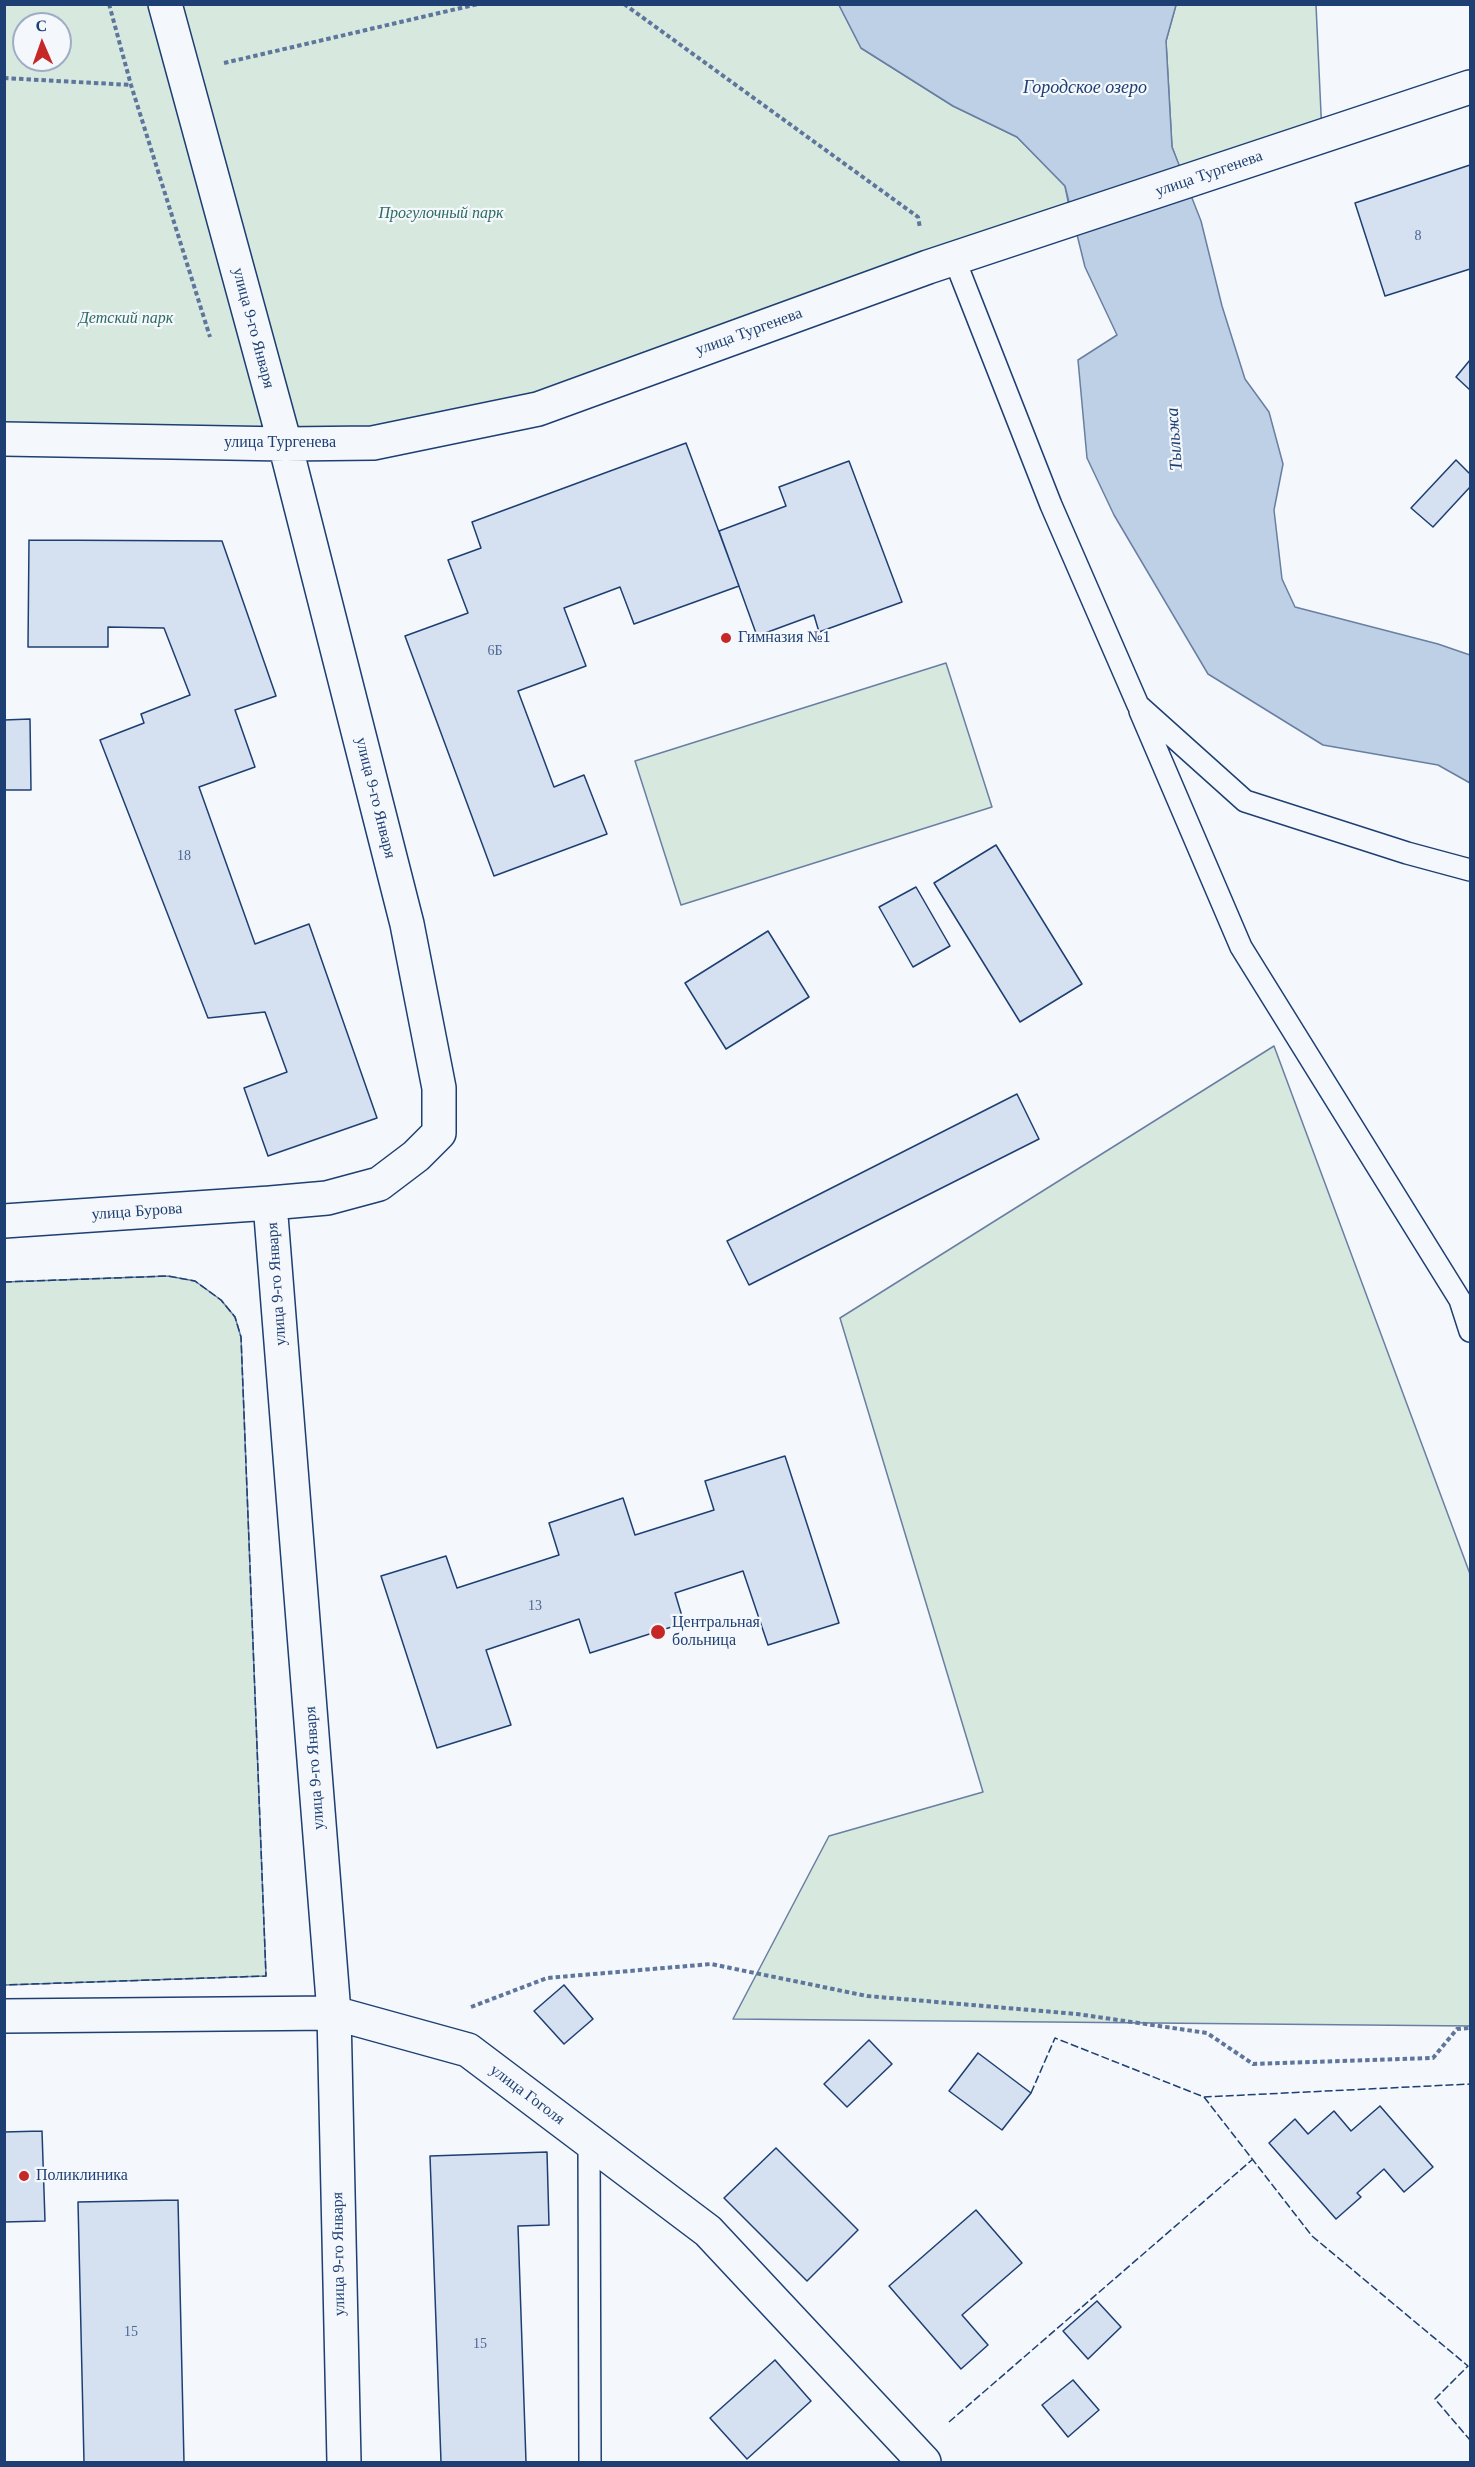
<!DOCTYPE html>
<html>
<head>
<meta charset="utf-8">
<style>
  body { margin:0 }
  #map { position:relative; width:1475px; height:2467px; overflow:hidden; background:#f4f7fb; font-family:"Times New Roman",serif }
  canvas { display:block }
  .frame { position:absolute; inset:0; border:6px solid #1d3f73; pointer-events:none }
  .north { position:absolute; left:12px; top:12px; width:60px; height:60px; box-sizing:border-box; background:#f4f7fb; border:2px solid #9eadc5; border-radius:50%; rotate:358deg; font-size:16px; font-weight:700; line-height:24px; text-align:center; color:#1d3f73 }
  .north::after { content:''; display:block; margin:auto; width:21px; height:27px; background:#c62828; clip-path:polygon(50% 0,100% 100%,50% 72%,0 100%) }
</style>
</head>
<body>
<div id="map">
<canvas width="1475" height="2467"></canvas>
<div class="frame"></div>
<div class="north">С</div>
</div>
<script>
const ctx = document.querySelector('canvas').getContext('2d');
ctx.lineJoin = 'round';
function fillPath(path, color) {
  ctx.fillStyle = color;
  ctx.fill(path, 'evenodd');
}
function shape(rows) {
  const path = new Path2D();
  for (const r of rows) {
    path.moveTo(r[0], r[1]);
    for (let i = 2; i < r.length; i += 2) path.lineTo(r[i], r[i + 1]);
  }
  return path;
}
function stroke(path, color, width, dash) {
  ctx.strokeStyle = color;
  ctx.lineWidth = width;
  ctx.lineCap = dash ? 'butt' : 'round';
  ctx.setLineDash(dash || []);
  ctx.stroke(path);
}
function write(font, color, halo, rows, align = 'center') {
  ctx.font = font + ' "Times New Roman",serif';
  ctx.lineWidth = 4.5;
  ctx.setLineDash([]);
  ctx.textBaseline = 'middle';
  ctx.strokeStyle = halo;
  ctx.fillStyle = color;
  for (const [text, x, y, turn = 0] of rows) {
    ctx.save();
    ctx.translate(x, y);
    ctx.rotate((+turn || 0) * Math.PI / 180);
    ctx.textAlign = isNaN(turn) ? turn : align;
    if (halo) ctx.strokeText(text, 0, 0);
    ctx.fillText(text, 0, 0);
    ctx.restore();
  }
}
const green = shape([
  [5,5,839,5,861,48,953,106,1017,137,1065,186,1072,221,538,409,373,443,5,439,5,5],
  [24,24,60,24,60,60,24,60,24,24],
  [1176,5,1316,5,1322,135,1185,182,1172,147,1166,41,1176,5],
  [946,663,992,807,681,905,635,761,946,663],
  [1274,1046,1470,1574,1470,2026,733,2019,829,1836,983,1792,840,1318,1274,1046],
  [168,1276,195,1281,221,1300,235,1317,241,1337,266,1976,5,1985,5,1282,168,1276]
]);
const water = shape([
  [839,5,1176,5,1166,41,1172,147,1201,221,1222,306,1245,379,1269,412,1283,464,1274,510,1282,579,1295,607,1438,644,1470,655,1470,783,1438,765,1323,745,1208,674,1114,515,1087,458,1078,360,1117,335,1085,267,1065,186,1017,137,953,106,861,48,839,5]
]);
const building = shape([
  [1470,165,1470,269,1385,296,1355,203,1470,165],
  [1470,360,1470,390,1456,377,1470,360],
  [686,443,739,586,634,624,620,587,564,608,586,666,518,691,554,787,584,775,607,834,494,876,405,636,468,613,448,560,481,548,472,522,686,443],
  [1456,460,1470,474,1470,487,1433,527,1411,508,1456,460],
  [849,461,902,602,819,632,814,615,757,636,719,531,786,506,779,487,849,461],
  [29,540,222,541,276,696,235,710,255,767,199,787,255,944,309,924,377,1118,268,1156,244,1088,287,1072,265,1012,208,1018,100,740,144,723,141,714,190,695,164,628,108,627,108,647,28,647,29,540],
  [30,719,31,790,4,790,4,720,30,719],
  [996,845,1082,984,1020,1022,934,883,996,845],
  [916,887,950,946,913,967,879,907,916,887],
  [768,931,809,997,726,1049,685,983,768,931],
  [1017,1094,1039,1139,749,1285,727,1241,1017,1094],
  [785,1456,839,1623,768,1645,743,1571,675,1593,684,1623,590,1653,579,1619,486,1650,511,1725,437,1748,381,1576,446,1556,457,1588,559,1555,549,1523,623,1498,635,1535,714,1510,705,1481,785,1456],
  [564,1985,593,2019,564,2044,534,2011,564,1985],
  [869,2040,892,2064,847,2107,824,2084,869,2040],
  [978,2053,1031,2093,1002,2130,949,2091,978,2053],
  [1380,2106,1433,2167,1404,2192,1384,2169,1357,2193,1361,2197,1336,2219,1269,2143,1295,2119,1308,2134,1334,2111,1351,2131,1380,2106],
  [42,2131,45,2221,4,2222,4,2132,42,2131],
  [776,2148,858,2230,807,2281,724,2198,776,2148],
  [547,2152,549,2225,518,2226,526,2462,441,2462,430,2156,547,2152],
  [178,2200,184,2462,84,2462,78,2202,178,2200],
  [976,2210,1022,2263,962,2315,988,2345,961,2369,889,2286,976,2210],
  [1097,2301,1121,2327,1088,2359,1063,2331,1097,2301],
  [775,2360,811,2401,747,2459,710,2418,775,2360],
  [1073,2380,1099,2410,1068,2437,1042,2405,1073,2380]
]);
const path = shape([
  [109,4,131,85,210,337],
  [624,4,918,217,920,228],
  [224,63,478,4],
  [4,78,131,85],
  [471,2007,547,1978,711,1964,867,1996,1077,2014,1207,2033,1253,2064,1433,2058,1457,2029,1470,2028]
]);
const lane = shape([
  [954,258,1051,505,1138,705,1245,801,1407,853,1470,870],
  [1140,711,1241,947,1460,1300,1470,1331],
  [589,2141,590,2462]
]);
const street = shape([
  [4,439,285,444,373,443,538,409,928,267,1470,87],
  [270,1203,334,2013,344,2462],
  [4,1221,270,1203,327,1198,379,1184,416,1156,439,1133,439,1088,407,924,285,444,165,4],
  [4,2016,334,2013,468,2050,708,2231,924,2462]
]);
const fence = shape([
  [4,1282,168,1276,195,1281,221,1300,235,1317,241,1337,266,1976,4,1985],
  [1031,2093,1055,2038,1204,2097,1470,2084],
  [1204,2097,1312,2236,1468,2366,1435,2399,1470,2440],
  [949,2422,1253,2159]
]);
const markers = [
  [726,638,6,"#c62828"],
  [658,1632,8,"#c62828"],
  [24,2176,6,"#c62828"]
];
const numberNames = [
  ["8",1418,236],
  ["6Б",495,651],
  ["18",184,856],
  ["13",535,1606],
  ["15",131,2332],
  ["15",480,2344]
];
const streetNames = [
  ["улица Тургенева",1209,174,-19],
  ["улица 9-го Января",253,328,75],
  ["улица Тургенева",749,332,-20],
  ["улица Тургенева",280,443],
  ["улица 9-го Января",375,798,76],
  ["улица Бурова",137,1212,-4],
  ["улица 9-го Января",277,1284,-94],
  ["улица 9-го Января",315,1768,-94],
  ["улица Гоголя",527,2095,37],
  ["улица 9-го Января",339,2254,-91]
];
const parkNames = [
  ["Прогулочный парк",441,214],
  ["Детский парк",126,319]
];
const poiNames = [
  ["Гимназия №1",738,638],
  ["Центральная",672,1623],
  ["больница",672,1641],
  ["Поликлиника",36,2176]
];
const waterNames = [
  ["Городское озеро",1085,88],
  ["Тыльжа",1175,439,-94]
];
fillPath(green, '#d7e8df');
stroke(green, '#687fa3', 1.5);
fillPath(water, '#bed0e5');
stroke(water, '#687fa3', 1.5);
fillPath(building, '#d5e0f0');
stroke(building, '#1d3f73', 1.5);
stroke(lane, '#1d3f73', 24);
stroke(street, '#1d3f73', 36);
stroke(path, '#5e769c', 4, [4.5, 3]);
stroke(lane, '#f4f7fb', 21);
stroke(street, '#f4f7fb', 33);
stroke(fence, '#1d3f73', 1.5, [8, 3]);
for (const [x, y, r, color] of markers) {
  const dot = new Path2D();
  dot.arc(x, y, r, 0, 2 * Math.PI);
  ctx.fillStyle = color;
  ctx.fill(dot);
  stroke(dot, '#f4f7fb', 2);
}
write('14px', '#4b6792', null, numberNames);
write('16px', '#1d3f73', '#f4f7fb', streetNames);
write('italic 16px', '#2c6c60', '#f4f7fb', parkNames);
write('16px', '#1d3f73', '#f4f7fb', poiNames, 'left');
write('italic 18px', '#1d3f73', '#f4f7fb', waterNames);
</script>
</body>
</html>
